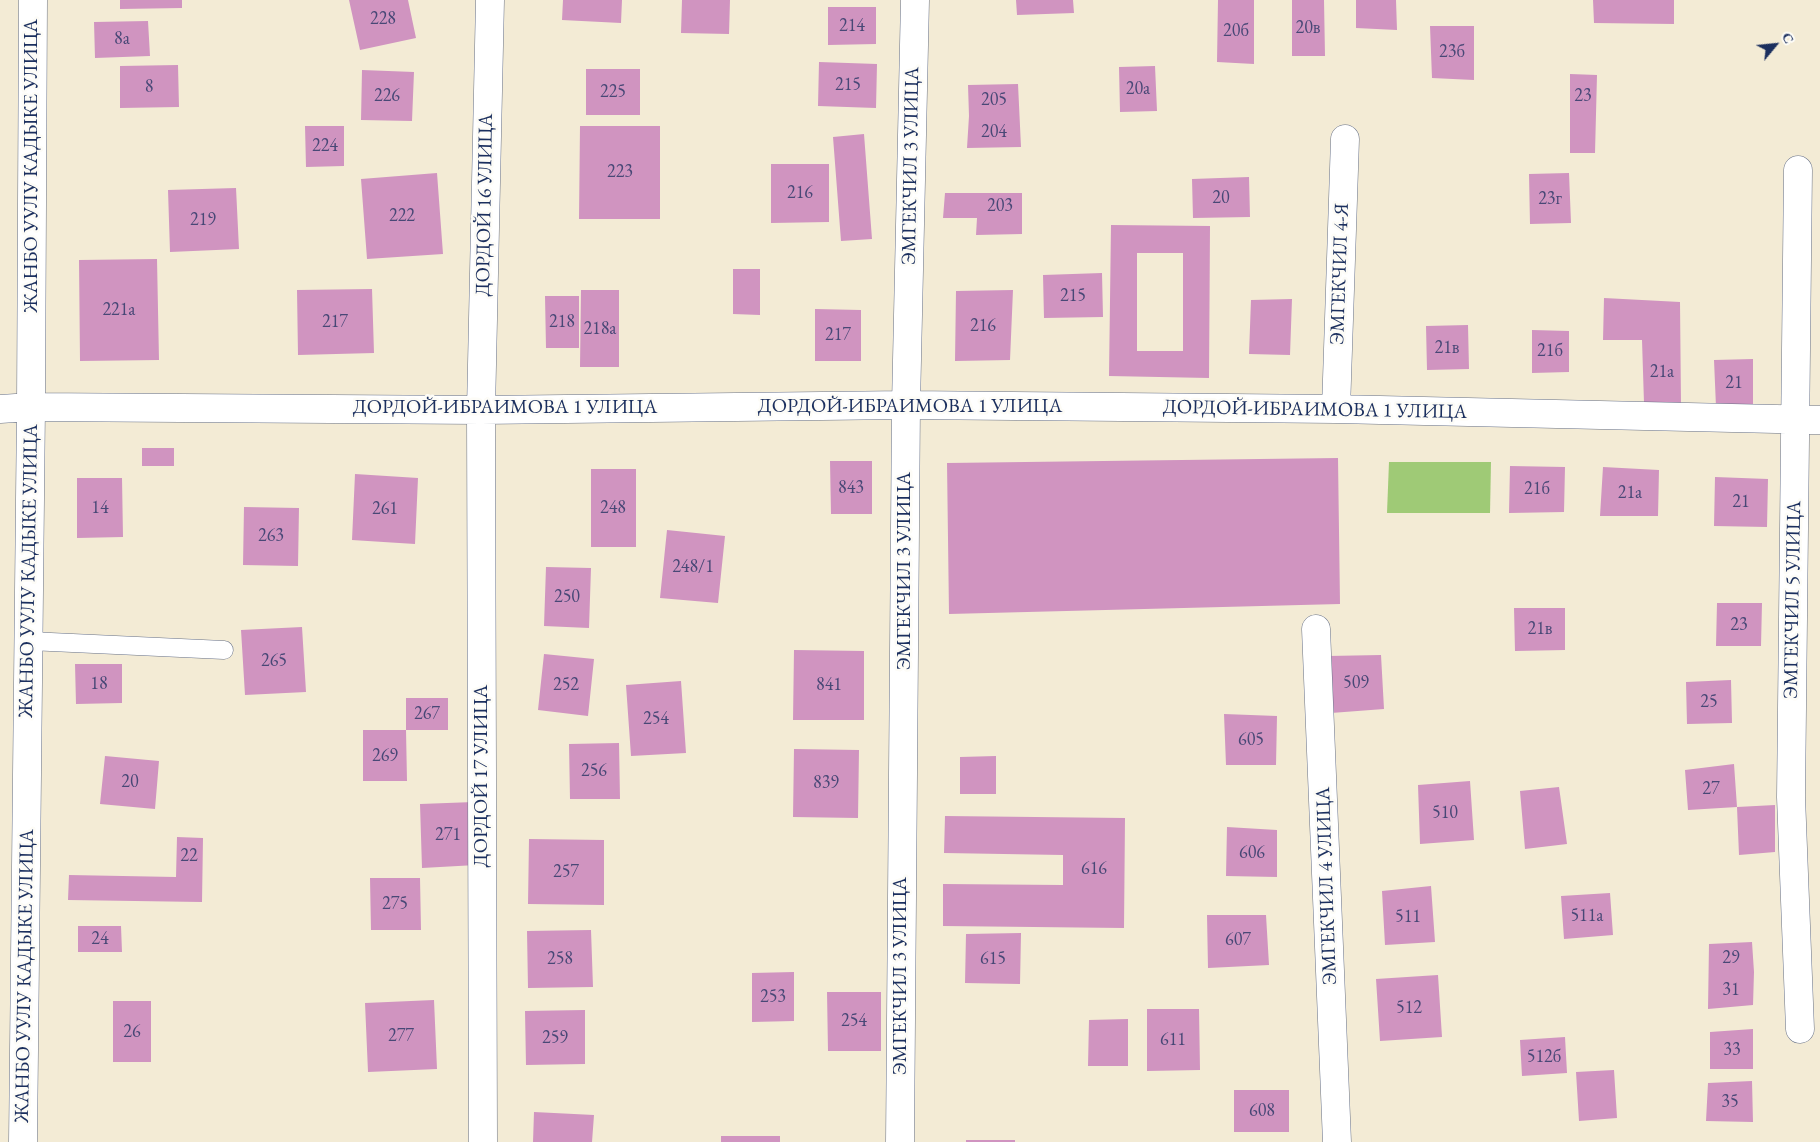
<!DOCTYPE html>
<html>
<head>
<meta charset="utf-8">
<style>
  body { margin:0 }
  #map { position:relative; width:1820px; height:1142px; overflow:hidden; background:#f3ebd5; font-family:"EB Garamond",serif }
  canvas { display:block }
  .north { position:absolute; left:1750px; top:20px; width:50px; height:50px; -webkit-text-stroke:4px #fdfcf7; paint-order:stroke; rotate:62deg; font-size:14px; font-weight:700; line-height:20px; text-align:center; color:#1b2f5e }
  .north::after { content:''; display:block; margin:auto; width:18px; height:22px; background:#1b2f5e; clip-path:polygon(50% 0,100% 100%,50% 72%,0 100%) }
</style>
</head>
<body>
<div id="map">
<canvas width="1820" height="1142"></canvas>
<div class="north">С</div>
</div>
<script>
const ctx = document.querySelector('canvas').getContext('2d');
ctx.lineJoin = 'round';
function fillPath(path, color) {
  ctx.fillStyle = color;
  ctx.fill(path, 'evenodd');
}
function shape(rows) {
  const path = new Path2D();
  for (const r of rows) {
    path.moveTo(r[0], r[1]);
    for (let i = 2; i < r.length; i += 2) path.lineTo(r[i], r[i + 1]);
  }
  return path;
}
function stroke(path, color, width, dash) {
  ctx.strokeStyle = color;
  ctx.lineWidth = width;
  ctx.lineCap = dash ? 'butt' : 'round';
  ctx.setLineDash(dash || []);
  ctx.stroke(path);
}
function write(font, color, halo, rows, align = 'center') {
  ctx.font = font + ' "EB Garamond",serif';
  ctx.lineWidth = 5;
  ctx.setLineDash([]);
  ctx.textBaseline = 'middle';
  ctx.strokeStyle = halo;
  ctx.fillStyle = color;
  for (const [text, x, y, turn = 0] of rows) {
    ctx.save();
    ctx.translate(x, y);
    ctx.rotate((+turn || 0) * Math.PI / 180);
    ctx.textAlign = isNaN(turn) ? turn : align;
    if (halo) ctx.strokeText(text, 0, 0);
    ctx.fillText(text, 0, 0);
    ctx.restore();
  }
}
const green = shape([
  [1389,462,1491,462,1490,513,1387,513]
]);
const building = shape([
  [120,0,182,0,182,8,120,9],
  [349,0,408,0,416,38,360,50],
  [563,0,622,0,621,23,562,20],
  [682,0,730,0,729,34,681,33],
  [1016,0,1073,0,1074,13,1017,15],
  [1218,0,1254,0,1254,64,1217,62],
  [1292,0,1324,0,1325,56,1292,56],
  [1356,0,1396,0,1397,30,1356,28],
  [1593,0,1674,0,1674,24,1594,23],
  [828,7,876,7,876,44,828,45],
  [148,21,150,56,95,58,94,22],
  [1430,26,1474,26,1474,80,1432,78],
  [819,62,877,64,876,108,818,106],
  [178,65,179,107,120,108,120,66],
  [1155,66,1157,111,1120,112,1119,67],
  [586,69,640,69,640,115,586,115],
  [362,70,414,72,412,121,361,120],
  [1570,74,1597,75,1595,153,1570,153],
  [1018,84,1021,147,967,148,969,116,968,85],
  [305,126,344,126,344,166,306,167],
  [580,126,660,126,660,219,579,219],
  [864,134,872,239,841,241,833,137],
  [771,164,829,164,829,222,771,223],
  [437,173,443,254,367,259,361,179],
  [1569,173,1571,223,1530,224,1529,174],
  [1249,177,1250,217,1193,218,1192,179],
  [236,188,239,249,170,252,168,190],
  [945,193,1022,193,1022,234,976,235,977,218,943,218],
  [1111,225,1210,226,1209,378,1109,376],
  [1137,253,1183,253,1183,351,1137,351],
  [157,259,159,360,80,361,79,260],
  [733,269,760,269,760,315,733,314],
  [1102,273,1103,317,1044,318,1043,275],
  [372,289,374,353,298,355,297,290],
  [581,290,619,290,619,367,580,367],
  [1013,290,1010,360,955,361,956,291],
  [545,296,579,296,579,348,546,348],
  [1604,298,1680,302,1681,406,1644,403,1642,340,1603,340],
  [1292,299,1290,355,1249,354,1251,300],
  [815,309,861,310,861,361,815,361],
  [1468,325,1469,369,1427,370,1426,326],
  [1532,330,1569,331,1569,372,1532,373],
  [1753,359,1753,407,1716,407,1714,360],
  [142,448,174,448,174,466,142,466],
  [1338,458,1340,604,949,614,947,463],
  [830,461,872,461,872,514,831,514],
  [1510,466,1565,467,1564,512,1509,513],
  [1603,467,1659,470,1658,516,1600,516],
  [591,469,636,469,636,547,591,547],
  [355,474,418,478,415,544,352,540],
  [1715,477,1768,479,1767,527,1714,526],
  [77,478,122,478,123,537,77,538],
  [244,507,299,508,298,566,243,565],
  [667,530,725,536,718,603,660,598],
  [546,567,591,568,589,628,544,626],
  [1717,603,1762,603,1761,646,1716,646],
  [1514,608,1565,608,1565,650,1515,651],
  [302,627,306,692,245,695,241,630],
  [794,650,864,651,864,720,793,720],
  [544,654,594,659,588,716,538,710],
  [1381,655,1384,709,1331,713,1328,656],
  [75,664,122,664,122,703,76,704],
  [1731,680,1732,723,1687,724,1686,682],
  [681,681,686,753,631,756,626,685],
  [406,698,448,698,448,730,406,730],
  [1224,714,1277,716,1276,765,1226,765],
  [363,730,406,730,407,781,363,781],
  [619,743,620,799,570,799,569,744],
  [794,749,859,750,858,818,793,817],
  [105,756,159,761,155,809,100,804],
  [996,756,996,794,960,794,960,757],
  [1734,764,1737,807,1775,805,1775,852,1739,855,1737,807,1688,810,1685,770],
  [1470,781,1474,840,1420,844,1418,785],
  [1559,787,1567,844,1525,849,1520,791],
  [474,802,476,865,422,868,420,804],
  [945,816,1125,818,1124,928,943,926,943,884,1063,885,1063,855,944,853],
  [1227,827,1277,830,1277,877,1226,876],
  [177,837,203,838,202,902,68,900,69,875,176,877],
  [529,839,604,840,604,905,528,904],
  [370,878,420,878,421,930,371,930],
  [1431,886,1435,942,1385,945,1382,891],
  [1610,893,1613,935,1564,939,1561,896],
  [1207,915,1266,915,1269,965,1208,968],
  [78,926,121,926,122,952,78,952],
  [591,930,593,987,528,988,527,931],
  [1021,933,1020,984,965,983,966,934],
  [1752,942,1754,972,1753,1005,1708,1009,1709,944],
  [794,972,794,1021,752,1022,752,973],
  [1438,975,1442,1037,1380,1041,1376,979],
  [827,992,881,992,881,1051,828,1051],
  [434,1000,437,1069,368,1072,365,1003],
  [113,1001,151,1001,151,1062,113,1062],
  [1147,1009,1199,1009,1200,1070,1147,1071],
  [585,1010,585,1064,526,1065,525,1011],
  [1128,1019,1128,1066,1088,1066,1089,1020],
  [1753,1029,1753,1069,1710,1069,1710,1032],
  [1565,1037,1567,1073,1522,1076,1520,1040],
  [1614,1070,1617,1118,1579,1121,1576,1072],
  [1752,1081,1753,1122,1706,1121,1708,1083],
  [1234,1090,1289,1090,1289,1132,1234,1132],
  [534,1112,594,1115,592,1142,533,1142],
  [721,1136,780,1136,780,1142,721,1142],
  [966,1140,1015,1140,1015,1142,966,1142]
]);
const lane = shape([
  [29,641,224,650]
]);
const street = shape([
  [1798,170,1791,797,1800,1029],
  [0,409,31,407,481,410,906,405,1336,409,1820,420],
  [1336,409,1345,139],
  [1316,629,1337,1142],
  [23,1142,31,407,33,0],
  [483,1142,481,410,490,0],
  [900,1142,906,405,915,0]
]);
const numberNames = [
  ["228",383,19],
  ["214",852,26],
  ["20в",1308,28],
  ["20б",1236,31],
  ["8а",122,39],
  ["23б",1452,52],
  ["215",848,85],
  ["8",149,87],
  ["20а",1138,89],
  ["225",613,92],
  ["226",387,96],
  ["23",1583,96],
  ["205",994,100],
  ["204",994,132],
  ["224",325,146],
  ["223",620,172],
  ["216",800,193],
  ["20",1221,198],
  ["23г",1550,199],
  ["203",1000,206],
  ["222",402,216],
  ["219",203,220],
  ["215",1073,296],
  ["221а",119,310],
  ["217",335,322],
  ["218",562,322],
  ["216",983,326],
  ["218а",600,329],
  ["217",838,335],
  ["21в",1447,348],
  ["21б",1550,351],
  ["21а",1662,372],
  ["21",1734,383],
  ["843",851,488],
  ["21б",1537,489],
  ["21а",1630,493],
  ["21",1741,502],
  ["14",100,508],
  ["248",613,508],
  ["261",385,509],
  ["263",271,536],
  ["248/1",693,567],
  ["250",567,597],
  ["23",1739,625],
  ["21в",1540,629],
  ["265",274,661],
  ["509",1356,683],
  ["18",99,684],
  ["252",566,685],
  ["841",829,685],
  ["25",1709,702],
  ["267",427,714],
  ["254",656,719],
  ["605",1251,740],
  ["269",385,756],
  ["256",594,771],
  ["20",130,782],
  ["839",826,783],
  ["27",1711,789],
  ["510",1445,813],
  ["271",448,835],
  ["606",1252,853],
  ["22",189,856],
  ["616",1094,869],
  ["257",566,872],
  ["275",395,904],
  ["511а",1587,916],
  ["511",1408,917],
  ["24",100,939],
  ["607",1238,940],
  ["29",1731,958],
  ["258",560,959],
  ["615",993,959],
  ["31",1731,990],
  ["253",773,997],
  ["512",1409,1008],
  ["254",854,1021],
  ["26",132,1032],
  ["277",401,1036],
  ["259",555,1038],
  ["611",1173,1040],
  ["33",1732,1050],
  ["512б",1544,1057],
  ["35",1730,1102],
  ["608",1262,1111]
];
const streetNames = [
  ["ЖАНБО УУЛУ КАДЫКЕ УЛИЦА",32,166,-90],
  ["ЭМГЕКЧИЛ 3 УЛИЦА",911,166,-89],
  ["ДОРДОЙ 16 УЛИЦА",485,205,-89],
  ["ЭМГЕКЧИЛ 4-Я",1340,274,-88],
  ["ДОРДОЙ-ИБРАИМОВА 1 УЛИЦА",910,407],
  ["ДОРДОЙ-ИБРАИМОВА 1 УЛИЦА",505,408],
  ["ДОРДОЙ-ИБРАИМОВА 1 УЛИЦА",1315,410,1],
  ["ЖАНБО УУЛУ КАДЫКЕ УЛИЦА",29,571,-89],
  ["ЭМГЕКЧИЛ 3 УЛИЦА",905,571,-90],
  ["ЭМГЕКЧИЛ 5 УЛИЦА",1793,600,-89],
  ["ДОРДОЙ 17 УЛИЦА",482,776,-90],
  ["ЭМГЕКЧИЛ 4 УЛИЦА",1327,886,-92],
  ["ЖАНБО УУЛУ КАДЫКЕ УЛИЦА",25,976,-89],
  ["ЭМГЕКЧИЛ 3 УЛИЦА",901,976,-90]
];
fillPath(green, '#9fca76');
fillPath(building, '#d094c0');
stroke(lane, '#677188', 19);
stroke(street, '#677188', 29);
stroke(lane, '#fff', 18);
stroke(street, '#fff', 28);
write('18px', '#484876', null, numberNames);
write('20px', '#1b2f5e', '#fdfcf7', streetNames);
</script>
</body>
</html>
